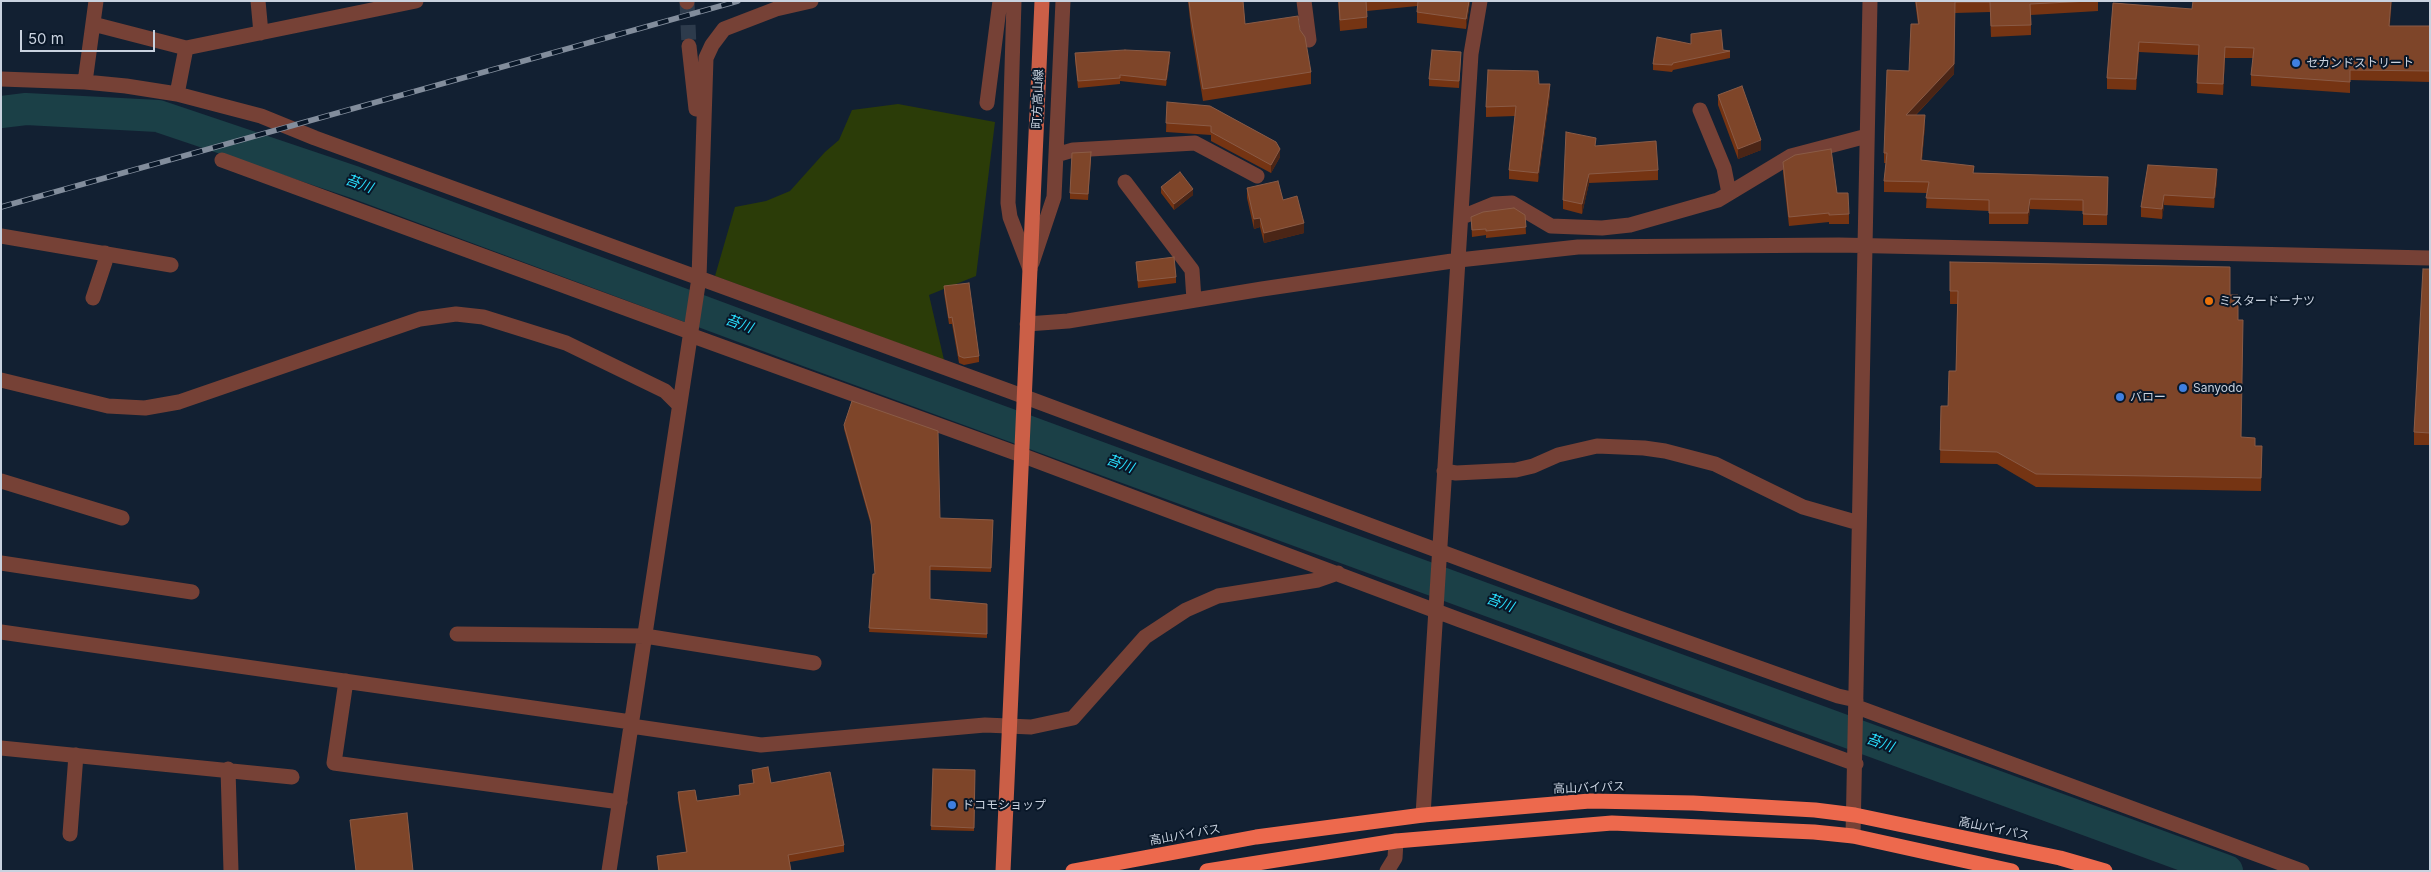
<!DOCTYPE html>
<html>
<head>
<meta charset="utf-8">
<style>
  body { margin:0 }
  #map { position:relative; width:2431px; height:872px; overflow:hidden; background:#122032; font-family:Inter,sans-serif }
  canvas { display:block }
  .frame { position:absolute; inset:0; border:2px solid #c9d2df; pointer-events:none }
  .scale { position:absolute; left:20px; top:30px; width:135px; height:22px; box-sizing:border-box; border:2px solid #c9d2df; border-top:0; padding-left:6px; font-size:15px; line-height:18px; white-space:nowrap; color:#c9d2df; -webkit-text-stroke:4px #091728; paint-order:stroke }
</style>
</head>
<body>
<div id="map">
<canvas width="2431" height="872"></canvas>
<div class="frame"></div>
<div class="scale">50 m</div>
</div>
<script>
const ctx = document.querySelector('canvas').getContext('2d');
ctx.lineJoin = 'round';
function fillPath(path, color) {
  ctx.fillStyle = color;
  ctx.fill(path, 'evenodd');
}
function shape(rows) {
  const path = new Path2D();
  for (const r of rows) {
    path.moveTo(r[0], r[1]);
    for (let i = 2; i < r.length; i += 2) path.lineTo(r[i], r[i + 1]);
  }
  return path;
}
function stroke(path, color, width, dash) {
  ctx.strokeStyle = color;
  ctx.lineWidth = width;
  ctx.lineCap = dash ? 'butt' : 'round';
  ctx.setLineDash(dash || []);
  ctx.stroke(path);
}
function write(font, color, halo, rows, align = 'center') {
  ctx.font = font + ' Inter,"Noto Sans JP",sans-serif';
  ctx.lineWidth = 4;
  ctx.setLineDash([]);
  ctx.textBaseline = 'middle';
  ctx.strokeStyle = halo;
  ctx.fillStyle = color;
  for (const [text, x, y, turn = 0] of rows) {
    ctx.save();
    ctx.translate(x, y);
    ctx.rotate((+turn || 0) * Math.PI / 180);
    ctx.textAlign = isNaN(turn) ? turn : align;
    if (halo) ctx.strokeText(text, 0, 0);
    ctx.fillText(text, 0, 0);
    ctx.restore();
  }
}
const green = shape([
  [898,104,995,122,976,276,929,295,944,360,715,276,735,207,766,201,790,191,825,152,839,140,852,110]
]);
const river = shape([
  [1,112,26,109,158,116,354,182,803,349,2227,871]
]);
const minorTunnel = shape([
  [687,2,689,46]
]);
const minor = shape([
  [258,1,261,33],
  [687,1,687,2],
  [1014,1,1008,203,1010,217,1030,269],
  [1304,1,1309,40],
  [93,24,186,48],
  [689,46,696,109],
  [1,79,85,82,126,86,177,94,261,116,315,138,1009,391,1619,618,1838,696,1856,700],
  [85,82,96,1],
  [177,94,186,48,416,1],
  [987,103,1000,1],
  [1700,110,1724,168,1729,193],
  [1056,155,1073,150,1195,143,1257,176],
  [222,160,690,332],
  [1125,182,1192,270,1194,300],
  [1462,217,1494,204,1512,203,1551,226,1602,228,1630,225,1718,200,1791,156,1867,136],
  [1,236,171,265],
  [1032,263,1054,197,1063,1],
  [93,298,105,262,105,253],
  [1027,324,1068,321,1262,289,1459,260,1578,247,1839,245,2430,258],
  [690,335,1021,455,1460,620,1856,764],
  [1,380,108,406,145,408,179,402,420,319,456,314,483,317,566,343,665,391,678,404],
  [1444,471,1456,473,1516,470,1533,466,1558,455,1597,446,1644,448,1665,451,1715,464,1803,507,1859,523],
  [1,481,122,518],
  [1,563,192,592],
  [1,632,631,722],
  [457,634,645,636,814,663],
  [346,681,334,763,620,802],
  [1857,707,2302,871],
  [631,726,761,745,985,725,1031,727,1073,718,1145,637,1186,610,1218,596,1318,580,1338,573],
  [1,748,292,777],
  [228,769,231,871],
  [1423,815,1471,54,1480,1],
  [70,834,76,755],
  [1853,836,1870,1],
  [609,871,699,278,706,58,712,45,724,29,776,9,811,1],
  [1387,871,1395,858,1396,841]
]);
const major = shape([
  [1003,871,1042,1]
]);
const highway = shape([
  [1073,871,1256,837,1423,815,1590,801,1693,803,1815,810,1855,815,2060,858,2105,871],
  [1207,871,1396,841,1612,823,1814,832,1853,836,2012,871]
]);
const rail = shape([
  [1,207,738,1]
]);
const wall = shape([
  [1188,1,1243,1,1245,24,1300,30,1311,72,1311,84,1203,101,1191,29],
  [1338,1,1470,1,1466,29,1417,23,1417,6,1367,11,1367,28,1340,31],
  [1915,1,2098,1,2098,11,2031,15,2031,35,1991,37,1990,12,1955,13,1954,74,1916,115,1925,125,1922,160,1974,173,2108,177,2107,225,2083,225,2083,211,2030,209,2028,224,1989,224,1989,211,1926,208,1927,193,1884,192,1884,181,1886,163,1884,163,1884,153,1909,71,1918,24],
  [2113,3,2390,26,2430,26,2430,82,2350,80,2350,93,2251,86,2251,75,2253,58,2225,58,2223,95,2197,93,2198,55,2139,52,2136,90,2107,89,2107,78],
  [1723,50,1730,51,1730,58,1673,70,1672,72,1653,70,1653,64],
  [1075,53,1170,59,1166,86,1120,81,1120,84,1078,88,1075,60],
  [1461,59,1459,88,1429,86,1429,79],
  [1539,84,1550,94,1538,182,1509,179,1509,170,1515,116,1486,117,1486,107],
  [1718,95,1761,150,1738,159,1718,105],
  [1167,102,1280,157,1271,173,1211,141,1211,135,1166,132],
  [1596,146,1658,170,1658,180,1589,183,1582,214,1563,209,1563,200],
  [1091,158,1088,200,1070,199,1070,193],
  [1783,162,1837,193,1849,214,1849,224,1829,224,1829,222,1789,226,1783,172],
  [2148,165,2217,179,2214,208,2164,205,2162,219,2141,217,2141,207],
  [1161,187,1193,195,1174,210,1161,193],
  [1247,188,1283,200,1304,233,1264,243,1260,227,1254,229,1247,198],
  [1525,215,1526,234,1486,238,1486,235,1472,237,1471,217],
  [1136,262,1176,277,1176,283,1138,288],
  [1950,262,2230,295,2238,320,2241,437,2255,446,2262,446,2261,491,2036,487,1997,464,1940,463,1941,406,1948,406,1956,371,1957,304,1950,304],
  [2430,269,2430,445,2414,445,2414,432],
  [944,286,979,356,979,362,964,365,959,363,952,324,949,324,944,293],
  [844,425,940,518,993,520,991,572,930,570,930,599,987,604,987,638,869,632,875,574,871,525,844,429],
  [933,769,975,770,974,831,931,830],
  [752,770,771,783,844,845,844,852,790,862,791,871,658,871,657,856,686,852,678,799,678,792,697,801,739,795,739,785,753,783]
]);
const shadedWall = shape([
  [1469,1,1470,1,1466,29,1466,19],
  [2391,1,2392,1,2389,37,2389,26],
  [1955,13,1954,74,1906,125,1906,115],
  [2139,42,2139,52,2136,90,2136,79],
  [2225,47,2225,58,2223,95,2223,84],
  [1170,52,1170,59,1166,86,1166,80],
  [1550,84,1550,94,1538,182,1538,173],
  [1925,115,1925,125,1921,171,1921,160],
  [1761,140,1761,150,1738,159,1738,149],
  [1280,149,1280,157,1271,173,1271,165],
  [2217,169,2217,179,2214,208,2214,198],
  [1589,174,1589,183,1582,214,1582,204],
  [1193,189,1193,195,1174,210,1174,204],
  [2164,195,2164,205,2162,219,2162,209],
  [2030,199,2030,209,2028,224,2028,213],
  [1260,218,1260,227,1254,229,1254,219],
  [1304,223,1304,233,1264,243,1264,233]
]);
const building = shape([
  [1189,1,1243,1,1245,24,1298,16,1300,30,1305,37,1311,72,1203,89,1191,17,1189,1],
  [1339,1,1366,1,1367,17,1340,20,1339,1],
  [1418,1,1469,1,1466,19,1417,12,1418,1],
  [1916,1,2090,1,2030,4,2031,25,1991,26,1990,2,1955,2,1954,64,1906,115,1925,115,1921,160,1974,166,1973,173,2108,177,2107,215,2083,214,2083,200,2030,199,2028,213,1989,213,1989,200,1926,198,1929,182,1884,181,1887,153,1884,153,1887,70,1909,71,1911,24,1919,24,1916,1],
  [2193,1,2391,1,2389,26,2430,26,2430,71,2350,70,2350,82,2251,75,2254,48,2225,47,2223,84,2197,83,2199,45,2139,42,2136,79,2107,78,2113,3,2192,9,2193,1],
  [1721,30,1723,50,1730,51,1673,63,1672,65,1653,64,1657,37,1691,44,1691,34,1721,30],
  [1125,50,1170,52,1166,80,1120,75,1120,78,1078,81,1075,53,1125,50],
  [1432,50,1461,52,1459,81,1429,79,1432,50],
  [1488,70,1538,71,1539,84,1550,84,1538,173,1509,170,1516,106,1486,107,1488,70],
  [1742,86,1761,140,1738,149,1718,95,1742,86],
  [1167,102,1210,106,1276,142,1280,149,1271,165,1211,132,1211,126,1166,123,1167,102],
  [1566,132,1596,138,1595,146,1656,141,1658,170,1589,174,1582,204,1563,200,1566,132],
  [1831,149,1837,193,1848,193,1849,214,1829,215,1829,213,1789,217,1783,162,1795,155,1831,149],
  [1091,152,1088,194,1070,193,1072,153,1091,152],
  [2148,165,2217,169,2214,198,2164,195,2162,209,2141,207,2148,165],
  [1180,172,1193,189,1174,204,1161,187,1180,172],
  [1278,181,1283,200,1297,196,1304,223,1264,233,1260,218,1254,219,1247,188,1278,181],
  [1514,208,1525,215,1526,227,1486,231,1486,229,1472,230,1471,217,1483,212,1514,208],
  [1174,257,1176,277,1138,281,1136,262,1174,257],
  [1950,262,2230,267,2230,295,2238,295,2238,320,2243,320,2241,437,2255,438,2255,446,2262,446,2261,478,2036,474,1997,452,1940,450,1941,406,1948,406,1949,371,1956,371,1958,291,1950,291,1950,262],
  [2423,269,2430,269,2430,433,2414,432,2423,269],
  [969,283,979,356,964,358,959,356,952,317,949,318,944,286,969,283],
  [852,401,938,431,940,518,993,520,991,568,930,566,930,599,987,604,987,634,869,628,873,574,875,574,871,521,844,425,852,401],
  [768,767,771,783,830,772,844,845,788,855,791,871,659,871,657,856,687,852,678,792,695,790,697,801,740,795,739,785,754,783,752,770,768,767],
  [933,769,975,770,974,828,931,826,933,769],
  [407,813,413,871,356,871,350,820,407,813]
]);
const markers = [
  [2296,63,5,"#3f7fe0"],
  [2209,301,5,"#e8710a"],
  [2183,388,5,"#3f7fe0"],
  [2120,397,5,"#3f7fe0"],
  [952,805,5,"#3f7fe0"]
];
const poiNames = [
  ["セカンドストリート",2306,63],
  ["ミスタードーナツ",2219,301],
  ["Sanyodo",2193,388],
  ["バロー",2130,397],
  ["ドコモショップ",962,805]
];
const streetNames = [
  ["町方高山線",1038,99,-88],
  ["高山バイパス",1589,788,-2],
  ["高山バイパス",1994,829,12],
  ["高山バイパス",1185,835,-10]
];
const waterNames = [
  ["苔川",359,184,20],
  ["苔川",739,324,20],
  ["苔川",1120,464,20],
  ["苔川",1500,603,20],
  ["苔川",1880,743,20]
];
fillPath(green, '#2b3c08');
stroke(river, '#1b4047', 32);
stroke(minorTunnel, '#2d3b4c', 15, [15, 8]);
stroke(minor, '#764136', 15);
stroke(major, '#cb5f47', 15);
stroke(highway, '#ed694d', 15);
stroke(rail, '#828d9c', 5.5);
stroke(rail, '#091728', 4, [11]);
fillPath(wall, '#753413');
fillPath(shadedWall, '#4a2516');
fillPath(building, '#7e4529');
stroke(building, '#8a5b46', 1);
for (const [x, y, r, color] of markers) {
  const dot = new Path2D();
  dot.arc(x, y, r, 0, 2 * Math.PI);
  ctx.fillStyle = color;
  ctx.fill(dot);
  stroke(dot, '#091728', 2);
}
write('12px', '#c9d2df', '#091728', poiNames, 'left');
write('12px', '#c9d2df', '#091728', streetNames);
write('italic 14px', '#29defd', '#091728', waterNames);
</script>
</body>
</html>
